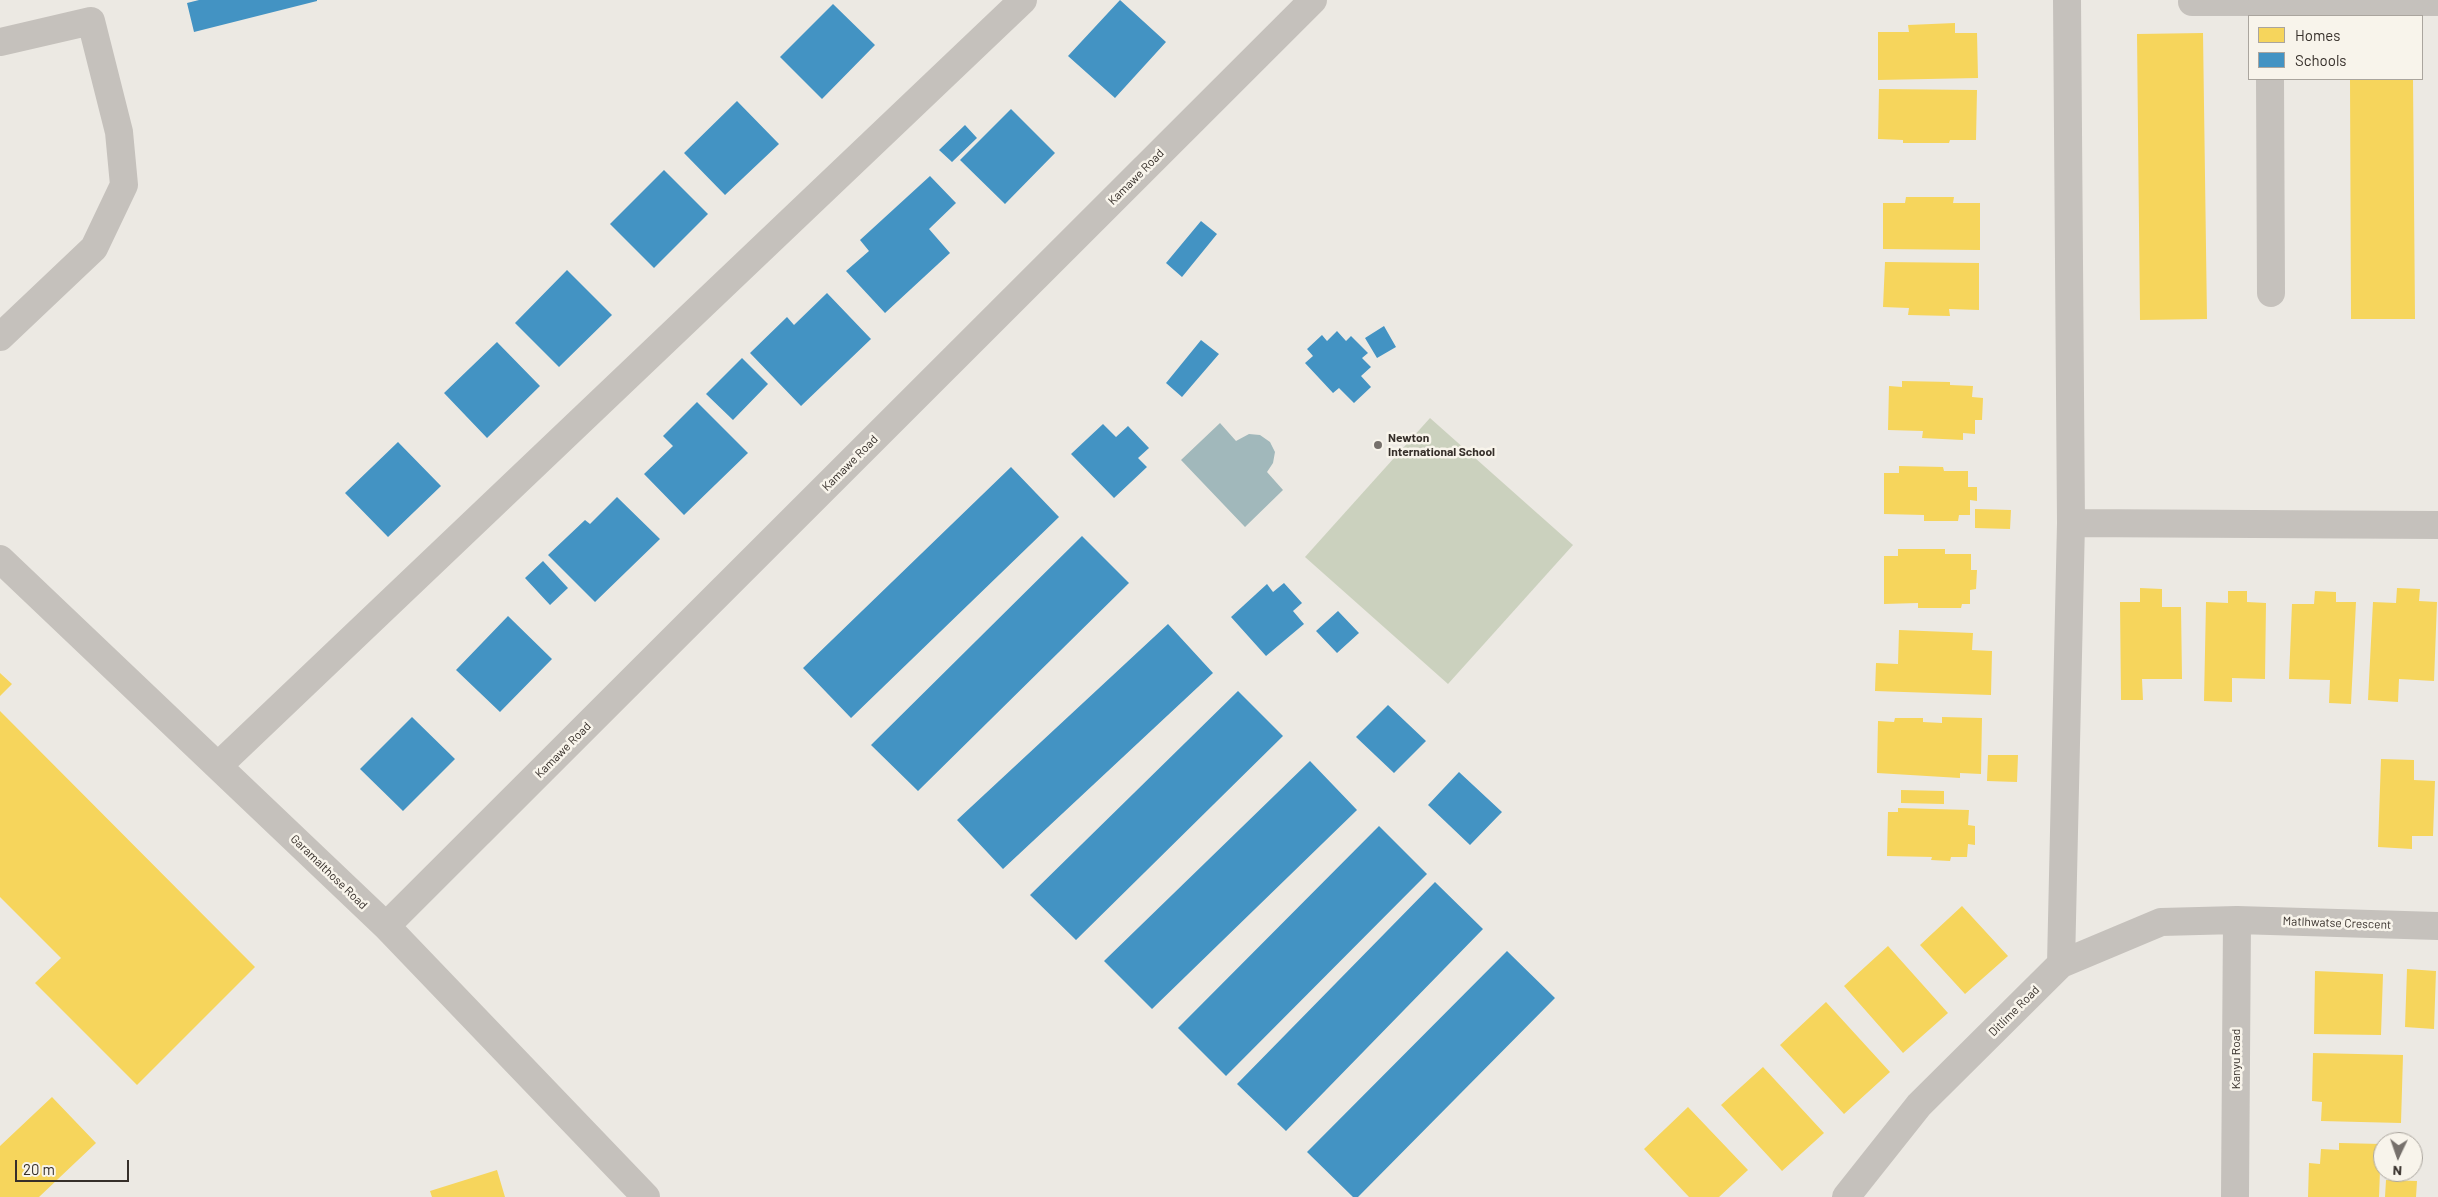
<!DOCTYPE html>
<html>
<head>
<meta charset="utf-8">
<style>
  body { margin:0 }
  #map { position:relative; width:2438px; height:1197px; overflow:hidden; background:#ece9e3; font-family:Barlow,sans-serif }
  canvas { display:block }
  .legend { position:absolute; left:2248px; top:15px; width:175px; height:65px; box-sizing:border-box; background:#f8f4eb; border:1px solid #aaa59e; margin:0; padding:6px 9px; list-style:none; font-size:15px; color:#362f2a }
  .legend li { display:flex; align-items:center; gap:10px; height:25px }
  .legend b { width:25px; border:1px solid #aaa59e }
  .north { position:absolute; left:2373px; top:1132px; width:50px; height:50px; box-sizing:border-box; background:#f8f4eb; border:1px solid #aaa59e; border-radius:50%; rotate:183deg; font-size:14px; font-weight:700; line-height:20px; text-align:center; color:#362f2a }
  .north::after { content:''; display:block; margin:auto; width:18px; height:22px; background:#76706b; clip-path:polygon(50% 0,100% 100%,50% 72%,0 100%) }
  .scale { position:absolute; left:15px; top:1160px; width:114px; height:22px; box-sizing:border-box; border:2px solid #362f2a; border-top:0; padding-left:6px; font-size:15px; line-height:18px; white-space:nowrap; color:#362f2a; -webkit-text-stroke:4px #f8f4eb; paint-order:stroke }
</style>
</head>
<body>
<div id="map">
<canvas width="2438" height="1197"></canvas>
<ul class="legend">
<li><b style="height:14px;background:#f6d55c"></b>Homes</li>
<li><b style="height:14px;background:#4393c3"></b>Schools</li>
</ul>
<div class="north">N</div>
<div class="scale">20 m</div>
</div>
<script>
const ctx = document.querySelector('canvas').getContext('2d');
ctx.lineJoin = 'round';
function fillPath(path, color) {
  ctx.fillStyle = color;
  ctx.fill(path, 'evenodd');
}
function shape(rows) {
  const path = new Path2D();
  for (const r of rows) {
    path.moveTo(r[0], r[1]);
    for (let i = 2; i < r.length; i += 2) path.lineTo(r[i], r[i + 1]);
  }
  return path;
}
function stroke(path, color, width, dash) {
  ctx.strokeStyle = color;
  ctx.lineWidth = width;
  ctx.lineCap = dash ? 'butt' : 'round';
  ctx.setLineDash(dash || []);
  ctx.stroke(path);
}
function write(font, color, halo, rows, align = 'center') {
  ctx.font = font + ' Barlow,sans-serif';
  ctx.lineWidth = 5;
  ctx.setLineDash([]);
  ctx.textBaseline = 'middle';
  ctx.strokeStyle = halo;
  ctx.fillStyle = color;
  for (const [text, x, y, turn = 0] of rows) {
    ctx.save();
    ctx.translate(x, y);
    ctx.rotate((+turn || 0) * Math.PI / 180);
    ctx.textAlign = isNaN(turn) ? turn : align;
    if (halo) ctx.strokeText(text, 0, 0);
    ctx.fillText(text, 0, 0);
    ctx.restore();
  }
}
const green = shape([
  [1430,418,1573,545,1448,684,1305,557]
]);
const water = shape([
  [1220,423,1236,441,1249,434,1260,435,1270,442,1275,452,1273,463,1267,472,1283,490,1245,527,1181,460]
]);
const homes = shape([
  [1955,23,1955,33,1977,33,1978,78,1878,80,1878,32,1909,32,1908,25],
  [2203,33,2207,319,2140,320,2137,34],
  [2350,79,2413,79,2415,319,2351,319],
  [1879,89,1977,90,1976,140,1950,140,1949,143,1903,143,1903,140,1878,139],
  [1906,197,1954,197,1953,203,1980,203,1980,250,1883,249,1883,203,1905,203],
  [1885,262,1979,263,1979,310,1949,309,1950,316,1908,315,1909,308,1883,307],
  [1902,381,1950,382,1950,385,1973,386,1972,397,1983,398,1982,420,1975,420,1975,434,1963,433,1963,440,1922,438,1923,431,1888,430,1889,386,1902,387],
  [1899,466,1943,467,1944,471,1968,471,1968,487,1977,487,1977,501,1970,500,1970,515,1959,515,1958,521,1924,521,1924,515,1884,514,1884,473,1899,473],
  [1975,509,2011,510,2010,529,1975,528],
  [1898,549,1945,549,1945,554,1971,554,1971,570,1977,570,1976,589,1970,590,1970,604,1962,604,1961,608,1918,608,1918,603,1884,604,1884,556,1898,556],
  [2140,588,2162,589,2162,607,2181,607,2182,679,2142,679,2143,700,2121,700,2120,602,2140,602],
  [2397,588,2420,589,2419,601,2437,602,2434,681,2399,679,2398,702,2368,700,2373,602,2396,603],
  [2228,591,2247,591,2247,602,2266,603,2265,679,2232,678,2232,702,2204,701,2206,602,2228,603],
  [2315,591,2336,592,2336,602,2356,602,2351,704,2329,703,2330,680,2289,679,2292,604,2314,604],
  [1899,630,1973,633,1972,650,1992,651,1991,695,1875,691,1876,663,1898,664],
  [0,673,12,684,0,696],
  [0,711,255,967,137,1085,35,983,61,958,0,897],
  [1942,717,1982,718,1981,774,1960,773,1960,778,1877,773,1878,721,1894,722,1895,718,1923,718,1923,722,1942,723],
  [1988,755,2018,755,2017,782,1987,781],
  [2381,759,2414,760,2414,780,2435,781,2433,836,2412,836,2412,849,2378,847],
  [1901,790,1944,791,1944,804,1901,803],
  [1898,808,1969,810,1968,825,1975,826,1975,845,1968,844,1967,857,1951,857,1950,861,1931,860,1932,857,1887,856,1888,812,1898,812],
  [1962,906,2008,956,1965,994,1920,945],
  [1888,946,1948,1013,1903,1053,1844,986],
  [2407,969,2436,971,2434,1029,2405,1027],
  [2315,971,2383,974,2381,1035,2314,1034],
  [1826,1002,1890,1072,1844,1114,1780,1045],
  [2313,1053,2403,1055,2401,1123,2321,1121,2322,1102,2312,1101],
  [1763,1067,1824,1133,1782,1171,1721,1105],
  [52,1097,96,1143,39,1197,0,1197,0,1146],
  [1688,1107,1748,1170,1719,1197,1689,1197,1644,1149],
  [2339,1143,2381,1144,2379,1197,2308,1197,2309,1163,2320,1164,2321,1149,2339,1150],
  [497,1170,505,1197,432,1197,430,1191],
  [2386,1180,2417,1181,2416,1197,2385,1197]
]);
const schools = shape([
  [199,0,317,0,317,1,194,32,187,3],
  [1120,0,1166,42,1115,98,1068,56],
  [833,4,875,45,822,99,780,57],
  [737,101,779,144,725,195,684,153],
  [1011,109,1055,153,1005,204,960,160],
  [965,125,977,138,952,162,939,150],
  [664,170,708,214,654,268,610,224],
  [930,176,956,203,929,229,950,253,885,313,846,271,869,251,860,240],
  [1201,221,1217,234,1182,277,1166,263],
  [567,270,612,315,559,367,515,323],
  [827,293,871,339,801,406,750,353,787,317,794,325],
  [1384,326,1396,347,1377,358,1365,338],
  [1337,331,1346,341,1351,336,1368,353,1362,358,1371,367,1361,376,1371,387,1354,403,1339,388,1333,393,1305,363,1313,356,1307,349,1322,335,1327,341],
  [1201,340,1219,354,1182,397,1166,383],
  [497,342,540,386,487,438,444,393],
  [742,358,768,384,733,420,706,394],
  [697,402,748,453,684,515,644,474,673,446,663,436],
  [1103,424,1116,437,1128,426,1149,448,1138,458,1147,467,1114,498,1071,454],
  [398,442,441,486,388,537,345,493],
  [1011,467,1059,517,851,718,803,668],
  [617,497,660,539,595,602,548,555,585,520,590,524],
  [1082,536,1129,583,918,791,871,745],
  [543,561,568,588,550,605,525,578],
  [1284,583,1302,603,1293,611,1304,624,1266,656,1231,617,1267,584,1273,592],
  [1338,611,1359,633,1337,653,1316,631],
  [508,616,552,659,500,712,456,670],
  [1168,624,1213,673,1003,869,957,820],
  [1238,691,1283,736,1076,940,1030,895],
  [1388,705,1426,741,1394,773,1356,737],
  [412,717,455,759,403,811,360,769],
  [1310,761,1357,810,1152,1009,1104,961],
  [1459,772,1502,812,1470,845,1428,805],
  [1379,826,1427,874,1226,1076,1178,1028],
  [1435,882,1483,929,1286,1131,1237,1084],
  [1507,951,1555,998,1358,1197,1353,1197,1307,1152]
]);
const minor = shape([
  [2192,2,2438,2],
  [0,42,91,21,119,132,124,185,94,248,0,337],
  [2270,79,2271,293],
  [2071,523,2438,525],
  [0,559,386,926,646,1197],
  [218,766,1023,0],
  [386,926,1313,0],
  [2061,964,2071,523,2067,0],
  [1846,1197,1919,1105,2061,964,2161,922,2237,920,2438,926],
  [2235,1197,2237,920]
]);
const markers = [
  [1378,445,5,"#76706b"]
];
const streetNames = [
  ["Kamawe Road",1136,177,-45],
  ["Kamawe Road",850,463,-45],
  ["Kamawe Road",563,750,-45],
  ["Garamalthose Road",329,872,44],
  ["Matlhwatse Crescent",2337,923,2],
  ["Ditlime Road",2014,1011,-45],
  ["Kanyu Road",2236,1059,-90]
];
const poiNames = [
  ["Newton",1388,438],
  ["International School",1388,452]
];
fillPath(green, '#cbd1be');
fillPath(water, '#a1b8bb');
fillPath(homes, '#f6d55c');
fillPath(schools, '#4393c3');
stroke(minor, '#c5c1bc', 28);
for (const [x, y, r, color] of markers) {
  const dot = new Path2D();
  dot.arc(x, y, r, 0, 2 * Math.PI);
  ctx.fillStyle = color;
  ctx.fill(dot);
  stroke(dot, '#f8f4eb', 2);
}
write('12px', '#362f2a', '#f8f4eb', streetNames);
write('bold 12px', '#362f2a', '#f8f4eb', poiNames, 'left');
</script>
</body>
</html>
